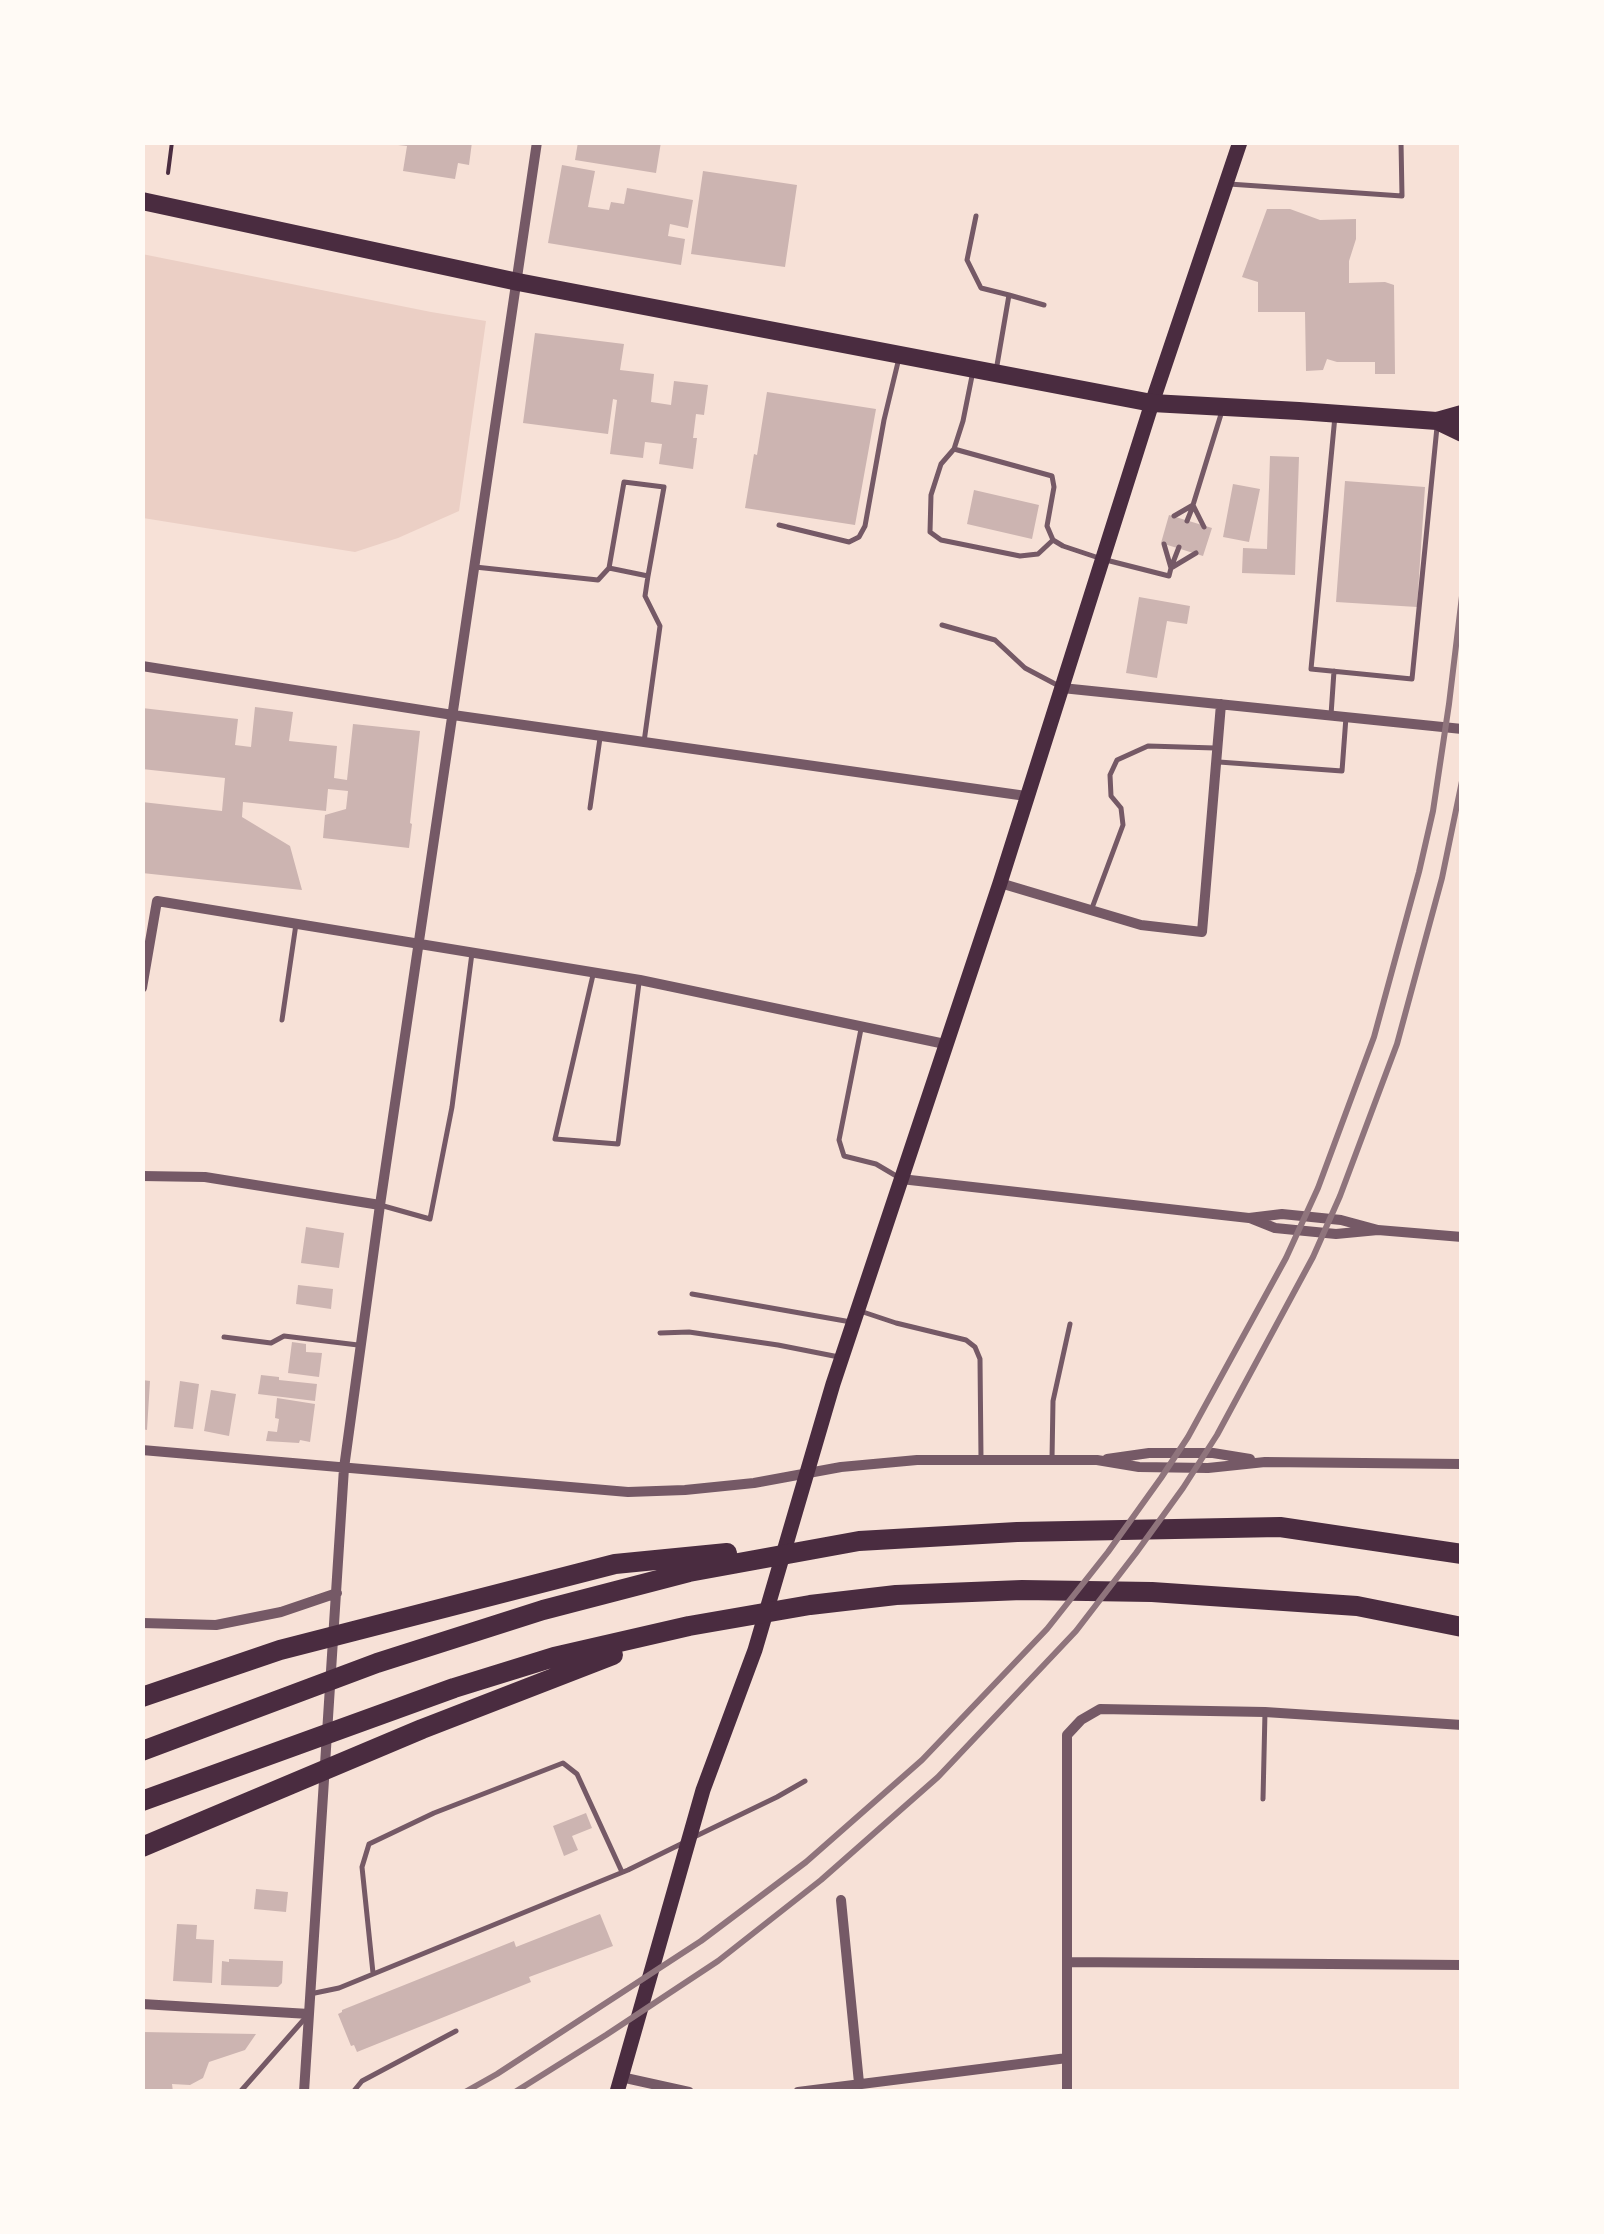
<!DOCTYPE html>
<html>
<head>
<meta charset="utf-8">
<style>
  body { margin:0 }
  #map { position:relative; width:1604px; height:2234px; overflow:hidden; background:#f7e1d7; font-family:Lora,serif }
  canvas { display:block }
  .frame { position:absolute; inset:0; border:145px solid #fffaf5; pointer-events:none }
</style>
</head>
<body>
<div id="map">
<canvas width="1604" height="2234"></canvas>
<div class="frame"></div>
</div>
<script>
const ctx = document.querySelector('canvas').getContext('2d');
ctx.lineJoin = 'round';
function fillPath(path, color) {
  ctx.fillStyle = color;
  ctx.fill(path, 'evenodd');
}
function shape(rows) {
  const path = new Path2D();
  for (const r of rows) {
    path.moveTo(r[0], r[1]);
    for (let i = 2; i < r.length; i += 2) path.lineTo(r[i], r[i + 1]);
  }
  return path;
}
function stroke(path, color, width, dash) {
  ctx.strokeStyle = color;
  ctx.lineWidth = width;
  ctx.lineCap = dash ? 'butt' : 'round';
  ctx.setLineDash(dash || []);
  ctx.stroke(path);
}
const green = shape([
  [142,254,431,312,486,321,459,511,398,538,355,552,143,518]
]);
const building = shape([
  [398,142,472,142,469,165,458,163,455,179,403,171,407,146,398,145],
  [578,142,661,142,656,173,575,160],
  [562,165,595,171,588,207,609,210,611,202,624,204,627,188,693,200,688,228,670,224,668,236,685,239,681,265,548,243],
  [703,171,797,185,785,267,691,254],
  [1267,209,1290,209,1320,220,1356,219,1356,239,1349,261,1349,283,1385,282,1394,285,1395,374,1375,374,1375,362,1337,362,1327,359,1323,370,1306,371,1305,312,1258,312,1258,282,1242,277],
  [535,333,624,344,620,370,654,374,651,402,671,405,674,381,708,385,704,415,696,414,693,438,697,438,693,469,659,464,662,444,645,442,643,458,610,454,617,400,613,399,608,434,523,423],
  [767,392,876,409,855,525,745,508,754,454,757,455],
  [1270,456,1299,457,1295,575,1242,573,1243,548,1267,549],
  [1345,481,1425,487,1417,607,1336,602],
  [1233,484,1260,489,1249,542,1223,537],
  [974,490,1039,505,1032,539,967,524],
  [1169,515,1212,528,1203,556,1161,543],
  [1139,597,1190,606,1187,624,1167,621,1157,678,1126,673],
  [255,707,293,712,289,741,337,746,334,778,347,780,353,724,420,731,410,823,412,824,409,848,323,838,325,815,346,809,348,791,328,789,326,811,243,802,242,817,290,846,302,890,142,873,142,802,222,811,225,778,142,769,142,708,238,719,235,745,251,747],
  [306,1227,344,1233,339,1268,301,1263],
  [298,1285,333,1289,331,1309,296,1304],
  [292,1342,306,1344,306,1352,322,1353,319,1377,288,1373],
  [261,1375,279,1377,279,1380,317,1384,315,1401,258,1394],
  [142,1380,150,1381,147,1430,142,1429],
  [180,1381,199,1384,193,1429,174,1427],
  [211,1390,236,1394,229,1436,204,1431],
  [277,1398,315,1404,310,1442,300,1440,299,1443,266,1441,268,1431,277,1432,279,1419,275,1418],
  [586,1813,592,1828,572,1836,578,1850,564,1856,553,1826],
  [256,1889,288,1892,286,1912,254,1909],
  [600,1914,613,1946,529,1977,531,1982,357,2052,354,2045,351,2046,338,2014,342,2012,342,2010,514,1941,516,1947],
  [177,1924,197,1925,196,1939,214,1940,212,1983,173,1981],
  [229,1959,283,1961,282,1983,278,1987,221,1985,222,1961,229,1962],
  [142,2032,256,2034,245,2050,209,2062,203,2078,190,2085,172,2084,173,2092,142,2092]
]);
const path = shape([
  [168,173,172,142]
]);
const service = shape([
  [1229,184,1402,196,1401,142],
  [976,216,967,260,981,288,1009,295],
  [973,371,963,421,954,449,941,464,931,495,930,532,941,540,1020,556,1038,554,1053,540],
  [996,371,1009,295,1044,305],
  [1335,416,1311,669,1412,679,1437,427],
  [954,449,1052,476,1054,487,1047,526,1053,540,1063,546,1102,559,1169,576,1171,568,1196,553],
  [1174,516,1193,505],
  [1187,521,1193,506],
  [779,525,849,542,859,537,865,526,884,420,899,358],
  [1204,527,1193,505,1222,411],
  [1164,544,1171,568],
  [1172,565,1179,547],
  [475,567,598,580,609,568],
  [942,625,995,640,1025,668,1059,686],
  [1331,715,1334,671],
  [644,742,660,626,645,596,648,576,664,487,624,482,609,568,648,576],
  [1219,762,1342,771,1346,717],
  [590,808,600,738],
  [1092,908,1123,825,1121,808,1111,796,1110,775,1117,760,1148,746,1215,748],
  [593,975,555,1139,618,1144,639,983],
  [282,1020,296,924],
  [861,1029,839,1140,844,1156,876,1164,898,1177],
  [380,1205,430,1219,452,1107,472,953],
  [692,1294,851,1322],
  [860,1311,896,1323,966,1340,975,1347,980,1359,981,1458],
  [660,1333,689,1332,778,1345,839,1357],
  [224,1337,271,1343,284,1336,358,1345],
  [1052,1459,1053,1401,1070,1324],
  [1263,1799,1265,1712],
  [692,1838,777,1797,805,1781],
  [373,1973,362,1867,369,1844,434,1813,563,1763,577,1774,622,1872],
  [310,1994,339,1988,628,1870,683,1843],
  [240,2092,307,2016],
  [353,2092,362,2081,456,2031]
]);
const minor = shape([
  [142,666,453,715,1026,796],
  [1062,688,1462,729],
  [1000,883,1141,925,1202,932,1221,704],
  [142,988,157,901,640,980,945,1044],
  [142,1176,205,1177,380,1205],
  [901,1179,1249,1218,1282,1214,1341,1220,1378,1230],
  [1250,1218,1275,1228,1336,1234,1378,1230,1462,1237],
  [142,1450,628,1492,685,1490,754,1483,841,1467,917,1460,1097,1460,1139,1467,1208,1468,1265,1462,1462,1464],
  [1107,1459,1149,1453,1213,1453,1250,1459],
  [142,1623,216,1625,281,1612,337,1593],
  [841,1900,859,2083],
  [1067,1962,1462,1965],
  [142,2004,309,2014],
  [621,2077,689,2092],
  [304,2092,344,1468,380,1205,537,142],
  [798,2092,1067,2058],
  [1067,2092,1067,1735,1081,1720,1100,1709,1265,1712,1462,1725]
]);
const secondary = shape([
  [617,2092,703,1790,755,1650,833,1384,1000,883,1152,403,1240,142]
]);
const primary = shape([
  [142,201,518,282,1152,403,1299,411,1437,421,1462,414],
  [1437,421,1462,433]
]);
const motorway = shape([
  [142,1697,280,1650,615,1564,727,1553],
  [142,1751,377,1663,543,1610,689,1572,859,1541,1017,1532,1280,1527,1462,1554],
  [142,1801,454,1688,554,1657,689,1626,810,1605,896,1595,1022,1590,1152,1592,1357,1606,1462,1627],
  [142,1847,422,1729,613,1655]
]);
const rail = shape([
  [465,2092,497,2074,701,1941,806,1862,922,1760,1047,1629,1108,1552,1161,1478,1188,1437,1286,1258,1318,1188,1374,1037,1419,872,1433,811,1449,704,1462,596],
  [515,2092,606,2035,718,1961,821,1880,938,1777,1076,1631,1136,1553,1183,1488,1217,1435,1313,1257,1340,1196,1397,1044,1442,878,1462,781]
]);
fillPath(green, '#ebcfc5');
fillPath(building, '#ccb4b1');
stroke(path, '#4a2c40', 4);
stroke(service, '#755966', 5);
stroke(minor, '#755966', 10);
stroke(secondary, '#4a2c40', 15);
stroke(primary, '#4a2c40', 18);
stroke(motorway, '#4a2c40', 20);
stroke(rail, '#8f747c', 6);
</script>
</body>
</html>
